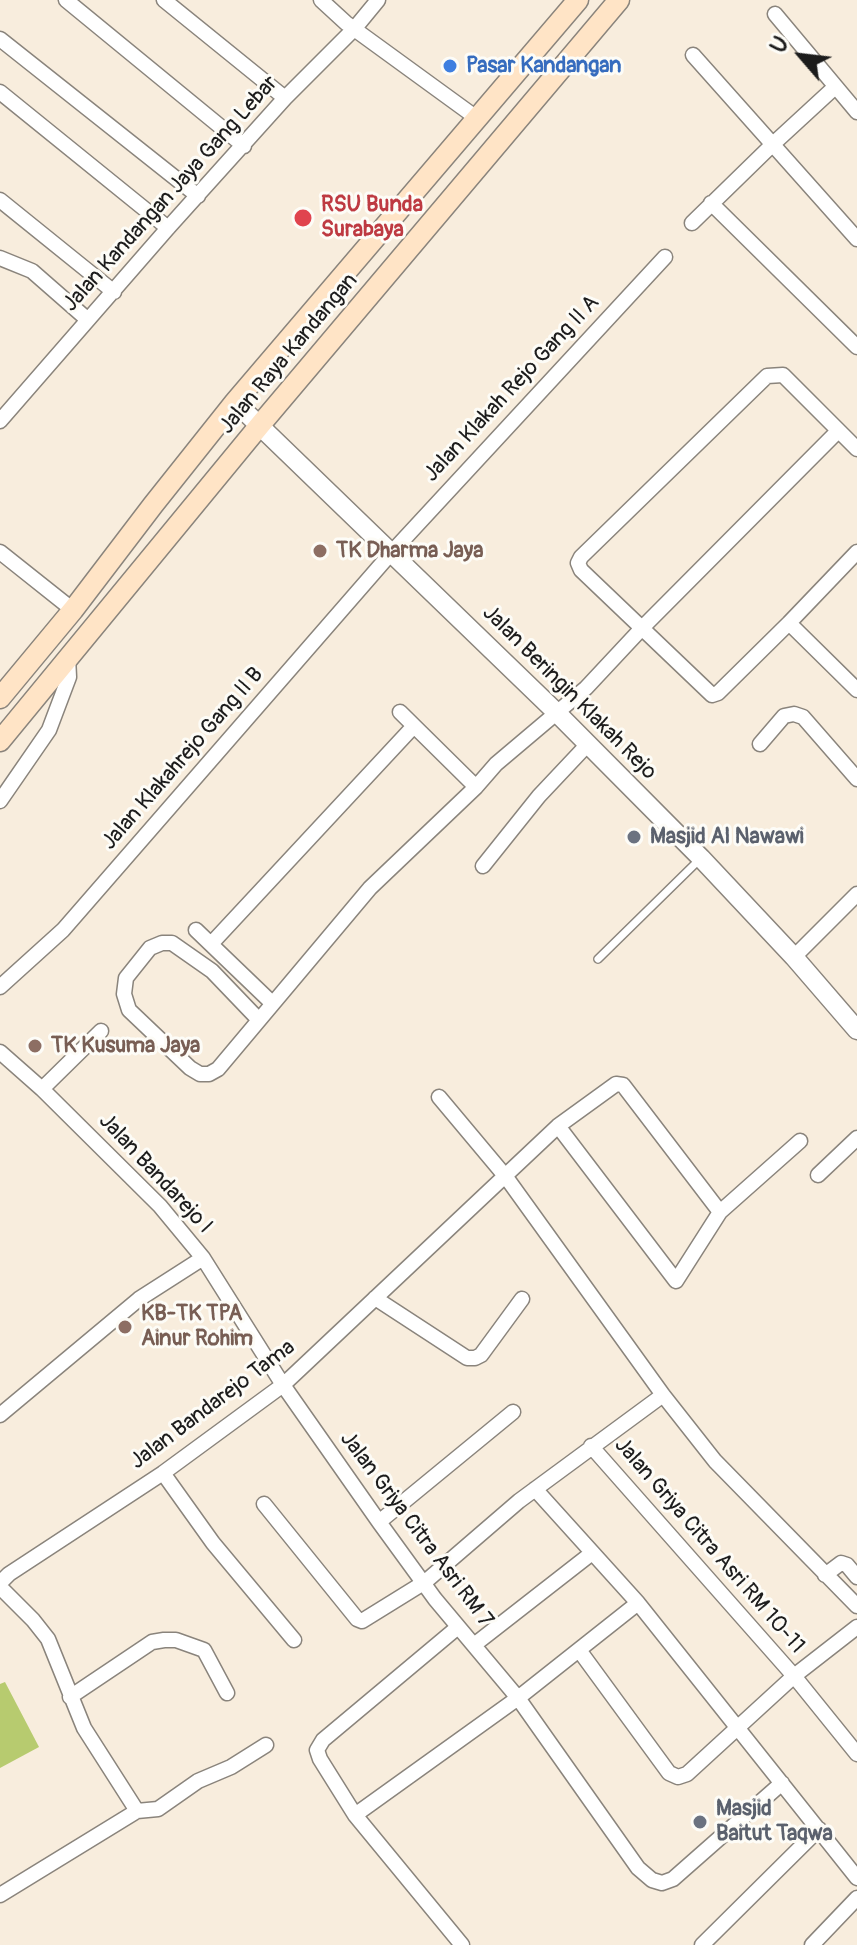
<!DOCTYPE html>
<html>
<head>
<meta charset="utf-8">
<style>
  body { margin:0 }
  #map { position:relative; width:857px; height:1945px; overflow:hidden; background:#f8eddd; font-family:Pangolin,sans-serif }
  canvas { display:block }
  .north { position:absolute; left:761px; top:16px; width:80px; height:80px; -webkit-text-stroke:6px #fdfcf7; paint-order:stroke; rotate:298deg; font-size:22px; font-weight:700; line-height:32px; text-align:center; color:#1c1c1c }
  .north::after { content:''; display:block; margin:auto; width:28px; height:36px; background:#1c1c1c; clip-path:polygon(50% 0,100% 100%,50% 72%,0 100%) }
</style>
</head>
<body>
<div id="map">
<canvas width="857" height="1945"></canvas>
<div class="north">U</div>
</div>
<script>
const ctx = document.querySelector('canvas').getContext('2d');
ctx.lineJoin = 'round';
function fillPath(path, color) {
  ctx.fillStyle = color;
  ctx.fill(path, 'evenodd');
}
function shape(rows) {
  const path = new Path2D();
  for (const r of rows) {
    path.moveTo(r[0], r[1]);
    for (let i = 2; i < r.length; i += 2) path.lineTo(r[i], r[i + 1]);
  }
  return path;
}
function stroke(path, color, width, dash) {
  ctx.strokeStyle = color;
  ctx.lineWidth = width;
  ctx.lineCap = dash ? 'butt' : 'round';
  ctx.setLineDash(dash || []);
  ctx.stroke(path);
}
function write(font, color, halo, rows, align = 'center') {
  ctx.font = font + ' Pangolin,sans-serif';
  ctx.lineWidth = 6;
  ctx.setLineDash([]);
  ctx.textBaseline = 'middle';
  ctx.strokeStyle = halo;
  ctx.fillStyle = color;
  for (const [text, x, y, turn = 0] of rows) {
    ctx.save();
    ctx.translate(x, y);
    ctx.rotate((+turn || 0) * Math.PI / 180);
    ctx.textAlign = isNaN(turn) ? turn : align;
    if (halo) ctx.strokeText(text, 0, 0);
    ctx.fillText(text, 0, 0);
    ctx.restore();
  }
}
const green = shape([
  [5,1682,39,1747,0,1768,0,1684]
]);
const service = shape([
  [598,959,699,860]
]);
const minor = shape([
  [66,0,244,146],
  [164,0,285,98],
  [321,0,346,23,478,119],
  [775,14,857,112],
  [0,39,198,196],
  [693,55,857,239],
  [0,92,168,228],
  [0,200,114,292],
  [711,203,857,347],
  [692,223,772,145,835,87],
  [0,258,32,271,88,320],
  [0,421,168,228,285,98,355,28,378,0],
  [857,449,783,375,767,376,581,557,578,563,581,570,712,695,718,693,789,623,857,552],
  [0,552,73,610],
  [789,623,857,690],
  [400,712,476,787],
  [760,744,784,716,794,714,803,717,857,779],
  [0,801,49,730,69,677,68,657],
  [483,866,539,796,588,744],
  [196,930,272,1003],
  [211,944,413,727],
  [794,957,857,894],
  [0,987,63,930,392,552,665,257],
  [259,1020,212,971,172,943,162,943,150,948,126,978,124,994,129,1010,190,1068,200,1074,209,1074,218,1069,370,888,476,787,496,764,586,688,643,627,838,431],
  [0,1052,42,1089,160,1206,203,1258,283,1385,379,1522,435,1599,518,1698,638,1868,652,1880,662,1883,673,1879,782,1783],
  [42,1089,101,1031],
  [439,1097,506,1177,663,1395,715,1461,857,1606],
  [558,1126,676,1281,720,1212,800,1141],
  [818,1175,857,1138],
  [375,1298,467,1358,475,1358,481,1355,522,1299],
  [0,1415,139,1299,203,1258],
  [591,1446,794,1676,857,1754],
  [163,1473,213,1543,294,1640],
  [535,1489,638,1603,857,1878],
  [264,1504,357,1619,362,1621,425,1582,519,1501,663,1395],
  [379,1522,513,1412],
  [825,1575,841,1563,847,1565,857,1577],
  [0,1583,9,1574,163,1473,283,1385,558,1126,616,1084,623,1085,720,1212],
  [0,1587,33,1620,48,1639,84,1728,137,1811,0,1895],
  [458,1627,323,1740,317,1750,320,1759,355,1815,462,1945],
  [474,1645,592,1553],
  [579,1650,669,1773,678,1777,687,1774,794,1676,857,1627],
  [70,1697,152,1642,164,1640,176,1640,204,1650,227,1693],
  [137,1811,158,1809,198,1781,231,1767,266,1745],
  [355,1815,518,1698,638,1603],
  [702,1945,819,1829],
  [812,1945,857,1898]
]);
const tertiary = shape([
  [235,402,557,713,701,858,794,957,857,1030]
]);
const secondary = shape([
  [0,698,73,610,153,505,235,402,578,0],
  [0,741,260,425,619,0]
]);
const markers = [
  [450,66,8,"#3f7fe0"],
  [303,218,10,"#e0444e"],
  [320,551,8,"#8d6e63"],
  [634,837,8,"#6b7280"],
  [35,1046,8,"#8d6e63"],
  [125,1327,8,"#8d6e63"],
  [700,1822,8,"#6b7280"]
];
const shopNames = [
  ["Pasar Kandangan",466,66]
];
const streetNames = [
  ["Jalan Kandangan Jaya Gang Lebar",171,194,-48],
  ["Jalan Raya Kandangan",289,354,-50],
  ["Jalan Klakah Rejo Gang II A",512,389,-47],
  ["Jalan Beringin Klakah Rejo",569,693,45],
  ["Jalan Klakahrejo Gang II B",183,759,-49],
  ["Jalan Bandarejo I",155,1174,47],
  ["Jalan Bandarejo Tama",213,1405,-37],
  ["Jalan Griya Citra Asri RM 7",416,1530,53],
  ["Jalan Griya Citra Asri RM 10-11",709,1546,49]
];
const healthNames = [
  ["RSU Bunda",321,205],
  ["Surabaya",321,230]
];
const educationNames = [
  ["TK Dharma Jaya",336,551],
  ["TK Kusuma Jaya",51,1046],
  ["KB-TK TPA",141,1314],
  ["Ainur Rohim",141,1339]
];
const worshipNames = [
  ["Masjid Al Nawawi",650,837],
  ["Masjid",716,1809],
  ["Baitut Taqwa",716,1834]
];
fillPath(green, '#b7cb6f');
stroke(service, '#8a847c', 10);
stroke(minor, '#8a847c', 17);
stroke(tertiary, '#8a847c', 21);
stroke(secondary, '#8a847c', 23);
stroke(service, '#fff', 7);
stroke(minor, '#fff', 14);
stroke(tertiary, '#fff', 18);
stroke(secondary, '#ffe4c6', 20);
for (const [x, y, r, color] of markers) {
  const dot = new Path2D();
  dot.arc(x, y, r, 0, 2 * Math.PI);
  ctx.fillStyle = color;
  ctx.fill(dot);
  stroke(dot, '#fdfcf7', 3);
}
write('bold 22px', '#366cbe', '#fdfcf7', shopNames, 'left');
write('22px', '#1c1c1c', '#fdfcf7', streetNames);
write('bold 22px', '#be3a42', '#fdfcf7', healthNames, 'left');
write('bold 22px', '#785e54', '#fdfcf7', educationNames, 'left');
write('bold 22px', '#5b616d', '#fdfcf7', worshipNames, 'left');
</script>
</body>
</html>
